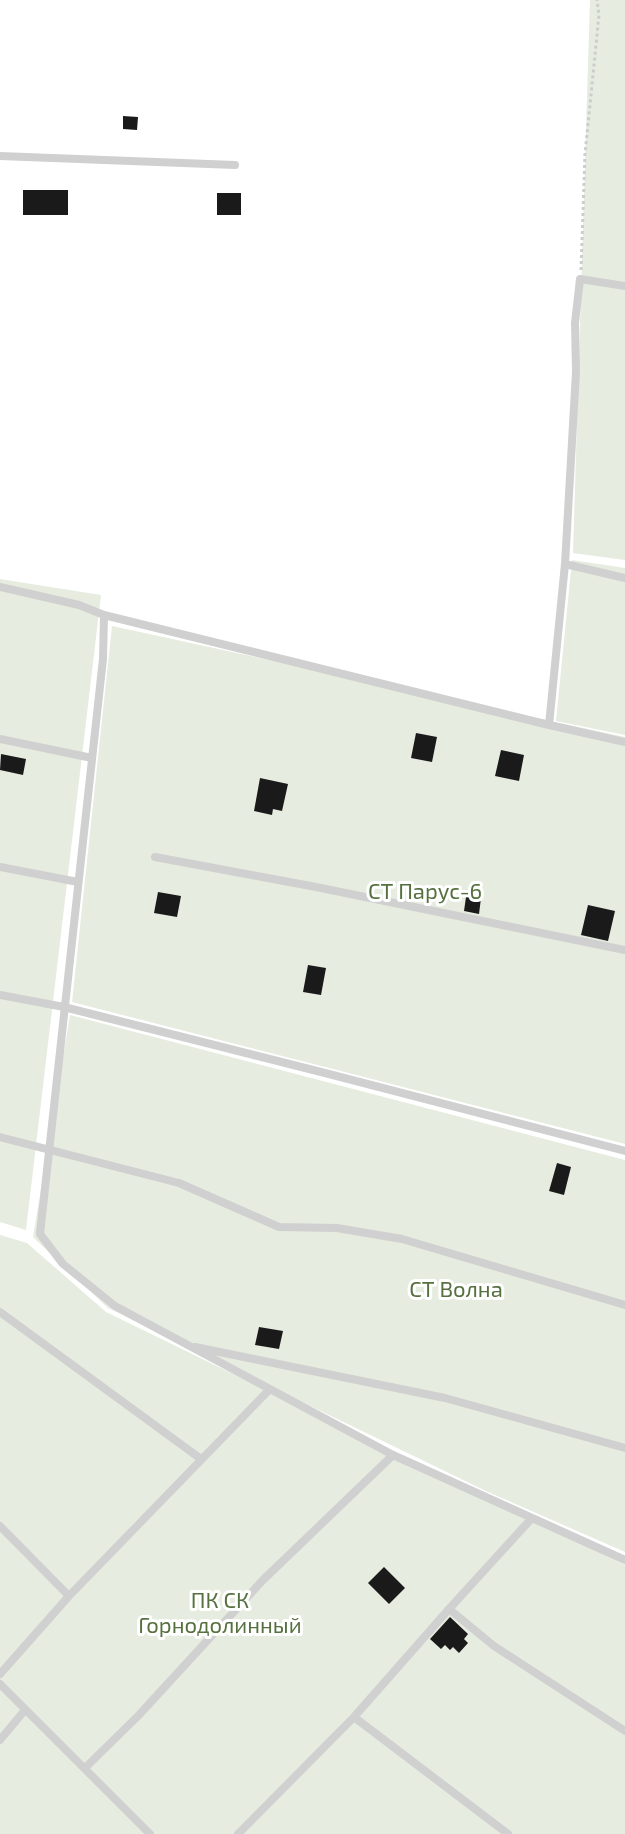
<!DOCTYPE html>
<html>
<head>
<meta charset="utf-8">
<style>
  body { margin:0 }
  canvas { display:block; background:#fff }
</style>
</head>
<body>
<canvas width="625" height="1834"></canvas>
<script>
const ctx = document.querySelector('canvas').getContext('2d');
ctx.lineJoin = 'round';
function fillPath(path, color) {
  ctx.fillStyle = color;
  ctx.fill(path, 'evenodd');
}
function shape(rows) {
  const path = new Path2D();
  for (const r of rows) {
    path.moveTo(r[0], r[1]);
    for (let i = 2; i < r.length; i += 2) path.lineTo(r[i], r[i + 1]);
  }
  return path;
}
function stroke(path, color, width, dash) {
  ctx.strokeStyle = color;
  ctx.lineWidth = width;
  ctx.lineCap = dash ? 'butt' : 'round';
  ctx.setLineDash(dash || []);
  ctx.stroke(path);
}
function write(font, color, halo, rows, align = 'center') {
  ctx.font = font + ' "Exo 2",sans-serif';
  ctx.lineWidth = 6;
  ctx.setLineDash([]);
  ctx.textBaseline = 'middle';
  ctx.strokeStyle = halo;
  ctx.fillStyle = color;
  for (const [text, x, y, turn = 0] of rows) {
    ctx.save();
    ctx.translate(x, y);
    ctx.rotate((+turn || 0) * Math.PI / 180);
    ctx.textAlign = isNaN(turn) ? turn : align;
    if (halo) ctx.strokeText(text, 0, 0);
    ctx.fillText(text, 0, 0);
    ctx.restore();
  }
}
const green = shape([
  [590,0,625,0,625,560,573,553],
  [572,560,625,568,625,735,556,721],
  [0,579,101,595,26,1230,0,1222],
  [112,626,625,737,625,1144,72,1002],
  [70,1015,625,1160,625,1552,488,1492,108,1308,33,1237],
  [0,1235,27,1243,106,1312,625,1565,625,1834,0,1834]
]);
const building = shape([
  [123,116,138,117,137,130,123,129],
  [23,190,68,190,68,215,23,215],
  [217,193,241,193,241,215,217,215],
  [416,733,437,737,432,762,411,758],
  [501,750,524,755,519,781,495,776],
  [1,754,26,759,23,775,0,770],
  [260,778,288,784,282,811,273,809,272,815,254,811],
  [158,892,181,896,177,917,154,913],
  [466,897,481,898,479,914,464,911],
  [588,905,615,911,608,941,581,935],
  [308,965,326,968,321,995,303,992],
  [557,1163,571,1167,564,1195,549,1191],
  [259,1327,283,1331,279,1349,255,1345],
  [384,1567,405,1588,389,1604,368,1583],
  [450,1617,468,1634,464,1639,468,1643,459,1653,453,1647,450,1650,445,1645,441,1649,430,1639]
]);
const path = shape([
  [581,270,585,154,599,15,597,0]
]);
const service = shape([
  [0,156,235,165],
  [565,564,625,578],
  [0,587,79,605,104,615,103,659,40,1234,63,1264,115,1306,393,1455,625,1560],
  [104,615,549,725,625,742],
  [549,725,565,564,576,372,575,323,580,279,625,286],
  [0,739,92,758],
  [155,857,316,887,625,950],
  [0,867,78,882],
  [0,995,64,1007,325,1073,625,1151],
  [0,1137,179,1183,279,1227,337,1228,402,1239,625,1305],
  [0,1312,201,1459],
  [195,1347,445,1398,625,1448],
  [0,1526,69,1596],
  [449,1609,494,1646,625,1731],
  [0,1674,69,1596,269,1390],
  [0,1684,150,1834],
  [354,1717,508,1834],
  [0,1740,25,1710],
  [85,1768,138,1716,263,1580,393,1455],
  [238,1834,354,1717,449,1609,532,1518]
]);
const parkNames = [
  ["СТ Парус-6",425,892],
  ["СТ Волна",456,1290],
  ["ПК СК",220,1601],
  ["Горнодолинный",220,1626]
];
fillPath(green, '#e6ecdf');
fillPath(building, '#1a1a1a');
stroke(path, '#cdcdcd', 3, [3, 3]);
stroke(service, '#d0d0d0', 8);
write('22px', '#56703f', '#fff', parkNames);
</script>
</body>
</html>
